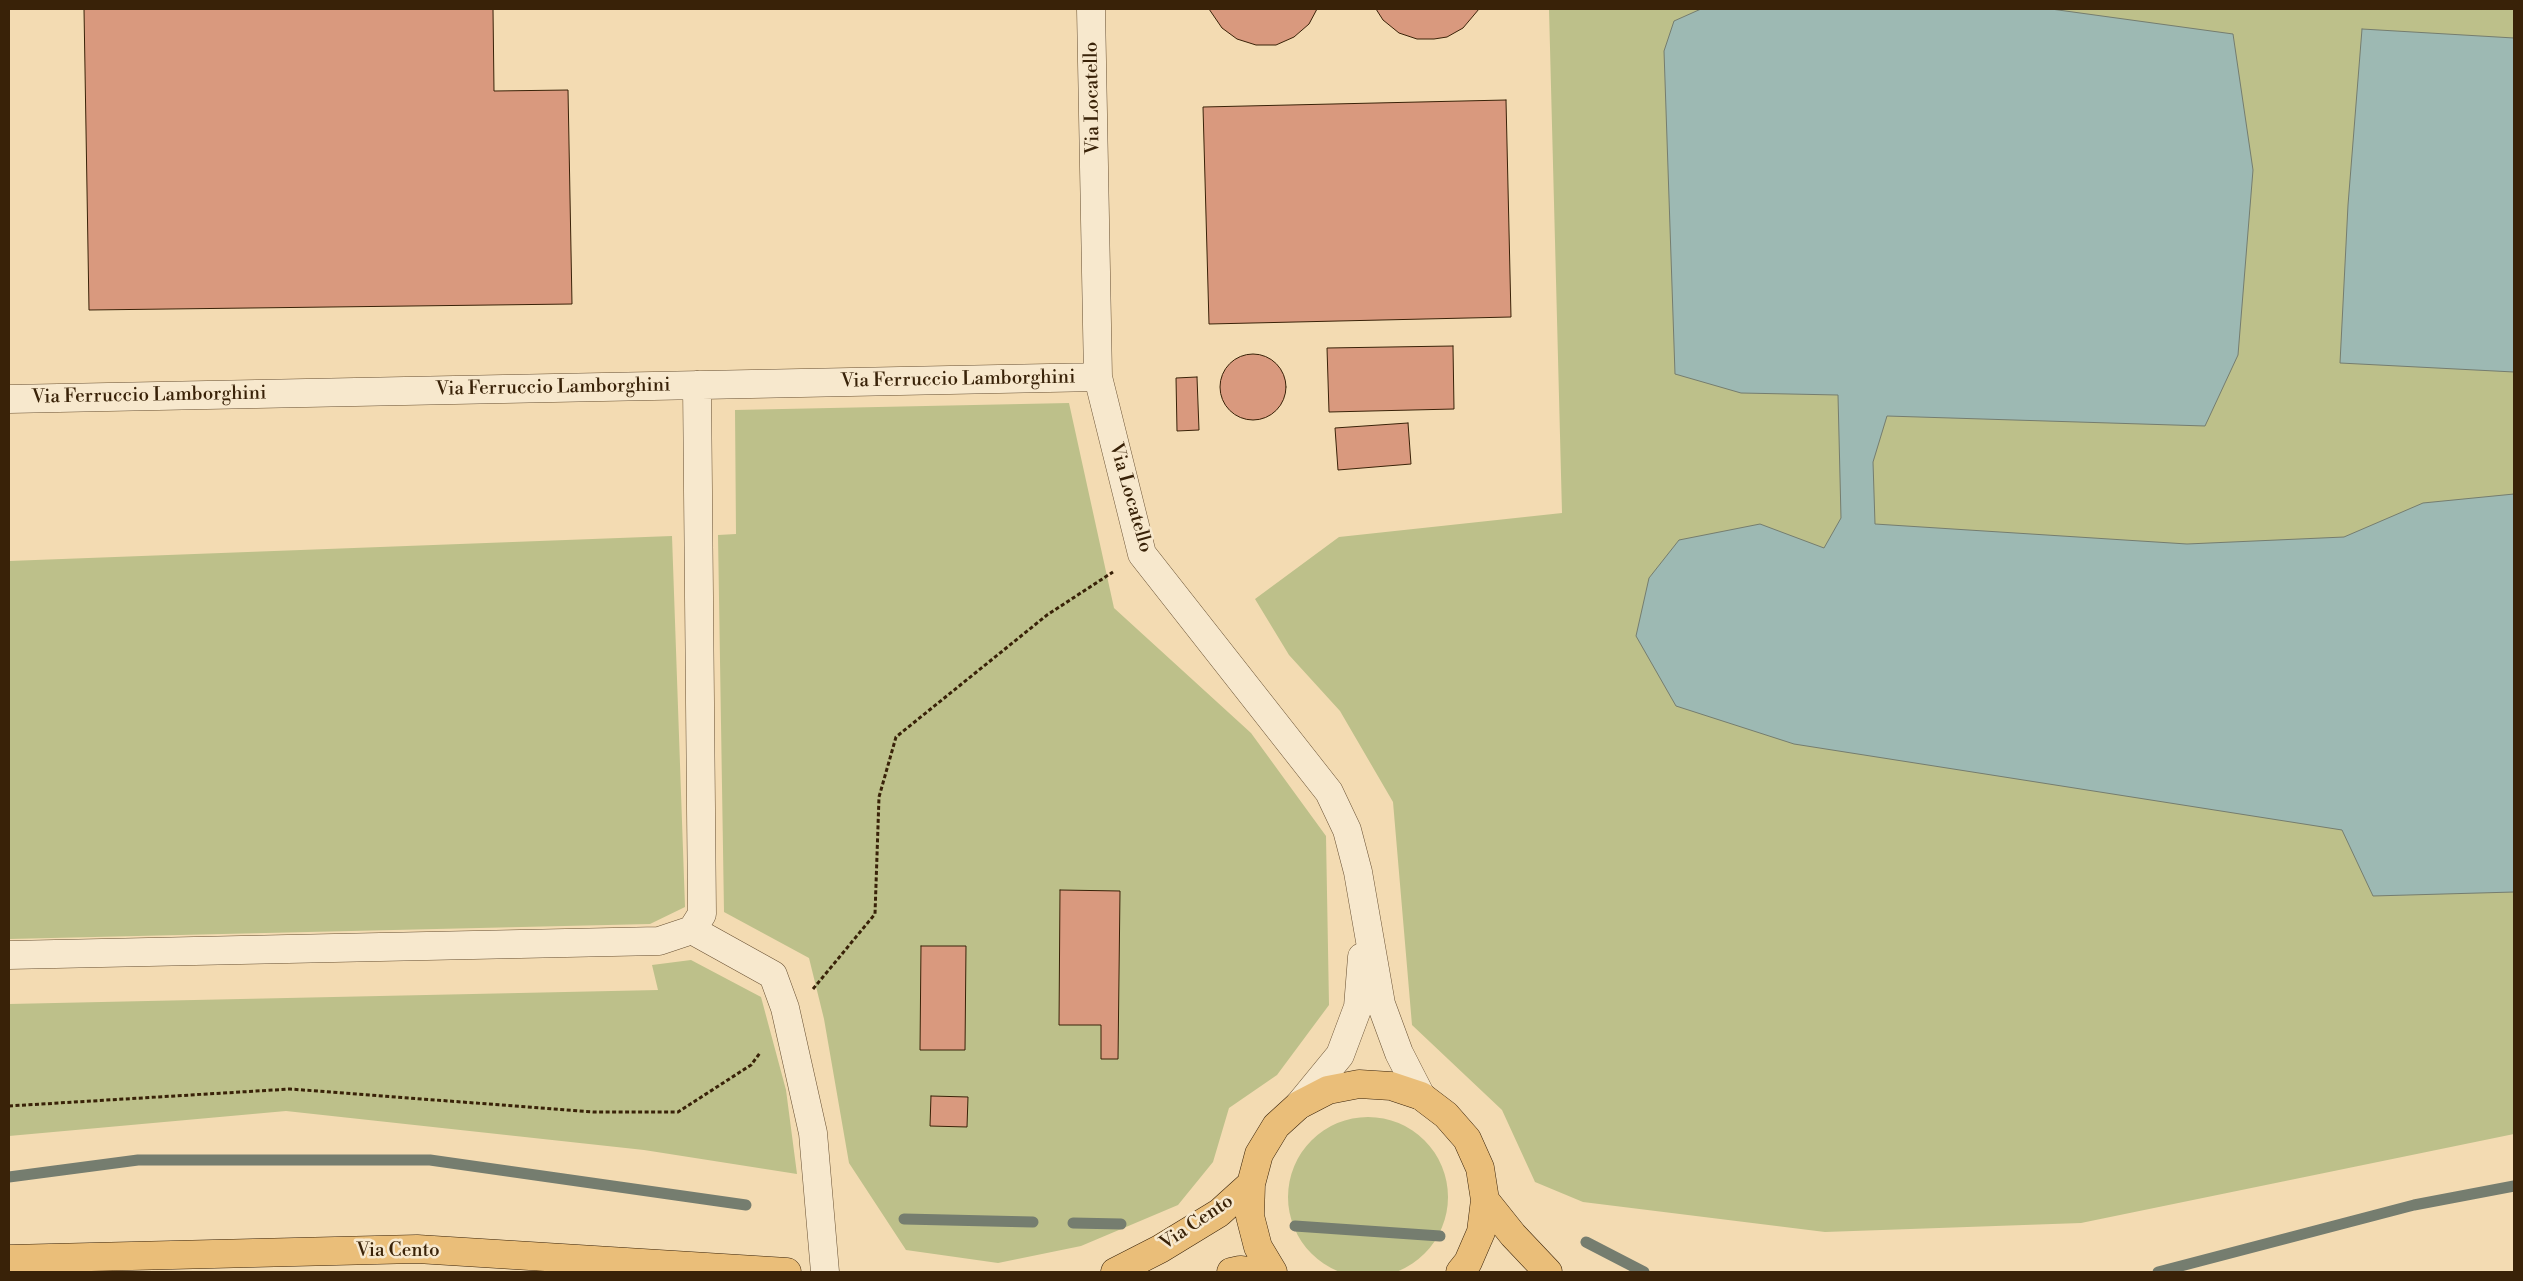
<!DOCTYPE html>
<html>
<head>
<meta charset="utf-8">
<style>
  body { margin:0 }
  #map { position:relative; width:2523px; height:1281px; overflow:hidden; background:#f3dbb2; font-family:"Libre Bodoni",serif }
  canvas { display:block }
  .frame { position:absolute; inset:0; border:10px solid #392208; pointer-events:none }
</style>
</head>
<body>
<div id="map">
<canvas width="2523" height="1281"></canvas>
<div class="frame"></div>
</div>
<script>
const ctx = document.querySelector('canvas').getContext('2d');
ctx.lineJoin = 'round';
function fillPath(path, color) {
  ctx.fillStyle = color;
  ctx.fill(path, 'evenodd');
}
function shape(rows) {
  const path = new Path2D();
  for (const r of rows) {
    if (r.length === 3) {
      path.moveTo(r[0] + r[2], r[1]);
      path.arc(r[0], r[1], r[2], 0, 2 * Math.PI);
      continue;
    }
    path.moveTo(r[0], r[1]);
    for (let i = 2; i < r.length; i += 2) path.lineTo(r[i], r[i + 1]);
  }
  return path;
}
function stroke(path, color, width, dash) {
  ctx.strokeStyle = color;
  ctx.lineWidth = width;
  ctx.lineCap = dash ? 'butt' : 'round';
  ctx.setLineDash(dash || []);
  ctx.stroke(path);
}
function write(font, color, halo, rows, align = 'center') {
  ctx.font = font + ' "Libre Bodoni",serif';
  ctx.lineWidth = 5;
  ctx.setLineDash([]);
  ctx.textBaseline = 'middle';
  ctx.strokeStyle = halo;
  ctx.fillStyle = color;
  for (const [text, x, y, turn = 0] of rows) {
    ctx.save();
    ctx.translate(x, y);
    ctx.rotate((+turn || 0) * Math.PI / 180);
    ctx.textAlign = isNaN(turn) ? turn : align;
    if (halo) ctx.strokeText(text, 0, 0);
    ctx.fillText(text, 0, 0);
    ctx.restore();
  }
}
const green = shape([
  [1549,9,2514,9,2514,1134,2081,1223,1825,1232,1583,1202,1535,1182,1502,1110,1412,1025,1393,802,1340,711,1289,655,1255,599,1339,537,1562,513],
  [1069,403,1114,608,1251,733,1326,836,1329,1005,1277,1075,1229,1108,1213,1162,1178,1205,1081,1246,998,1263,906,1250,849,1163,824,1019,809,958,724,912,718,535,736,534,735,410],
  [672,536,685,907,650,924,9,939,9,561],
  [691,960,761,997,786,1090,797,1174,644,1150,286,1111,9,1136,9,1004,658,990,652,965],
  [1368,1197,80]
]);
const water = shape([
  [1701,9,2051,9,2233,34,2253,170,2238,355,2205,426,1887,416,1873,462,1875,524,2187,544,2344,537,2423,503,2514,494,2514,892,2373,896,2342,830,1794,744,1676,706,1636,636,1649,578,1679,540,1760,524,1824,548,1841,518,1838,395,1741,393,1675,374,1664,51,1674,21,1701,9],
  [2362,29,2514,38,2514,372,2340,363,2348,205,2362,29]
]);
const stream = shape([
  [9,1177,138,1160,430,1160,746,1205],
  [904,1219,1033,1222],
  [1073,1223,1121,1224],
  [1295,1226,1440,1236],
  [1586,1242,1644,1272],
  [2158,1272,2414,1205,2514,1186]
]);
const building = shape([
  [84,9,493,9,494,91,568,90,572,304,89,310,84,9],
  [1209,9,1317,9,1309,24,1294,37,1276,45,1256,45,1237,39,1222,28,1209,9],
  [1376,9,1479,9,1463,28,1447,37,1434,39,1417,39,1399,33,1383,20,1376,9],
  [1506,100,1511,317,1209,324,1203,107,1506,100],
  [1453,346,1454,409,1329,412,1327,348,1453,346],
  [1253,387,33],
  [1197,377,1199,430,1177,431,1176,378,1197,377],
  [1408,423,1411,464,1338,470,1335,428,1408,423],
  [1060,890,1120,891,1118,1059,1101,1059,1101,1025,1059,1025,1060,890],
  [921,946,966,946,965,1050,920,1050,921,946],
  [931,1096,968,1097,967,1127,930,1126,931,1096]
]);
const path = shape([
  [813,989,875,914,879,797,896,737,1047,615,1113,572],
  [9,1106,290,1089,594,1112,678,1112,751,1065,760,1053]
]);
const minor = shape([
  [1091,9,1098,377,1142,554,1329,792,1347,830,1358,872,1381,1004,1399,1053,1421,1096],
  [9,399,1098,377],
  [692,930,773,975,785,1008,813,1133,825,1272],
  [9,955,659,941,692,930,702,914,697,385],
  [1299,1105,1340,1055,1358,1007,1362,957]
]);
const major = shape([
  [1485,1200,1513,1235,1548,1272],
  [9,1259,417,1249,787,1272],
  [1115,1272,1160,1249,1219,1213,1251,1184],
  [1231,1272,1240,1270,1258,1272],
  [1273,1272,1258,1247,1250,1216,1251,1184,1259,1154,1276,1126,1299,1105,1328,1090,1359,1084,1391,1086,1421,1096,1446,1115,1467,1139,1480,1168,1485,1200,1481,1232,1468,1262,1460,1272]
]);
const streetNames = [
  ["Via Locatello",1093,98,-91],
  ["Via Ferruccio Lamborghini",958,380,-1],
  ["Via Ferruccio Lamborghini",553,388,-1],
  ["Via Ferruccio Lamborghini",149,396,-1],
  ["Via Locatello",1130,498,74],
  ["Via Cento",1197,1223,-34],
  ["Via Cento",398,1251]
];
fillPath(green, '#bdc08a');
fillPath(water, '#9db9b3');
stroke(water, '#757d6f', 1);
stroke(stream, '#757d6f', 11);
fillPath(building, '#d9997e');
stroke(building, '#392208', 1);
stroke(minor, '#685032', 29);
stroke(major, '#392208', 29);
stroke(path, '#392208', 3, [4, 2.5]);
stroke(minor, '#f7e8cd', 28);
stroke(major, '#eabe79', 28);
write('19px', '#392208', '#f7e8cd', streetNames);
</script>
</body>
</html>
